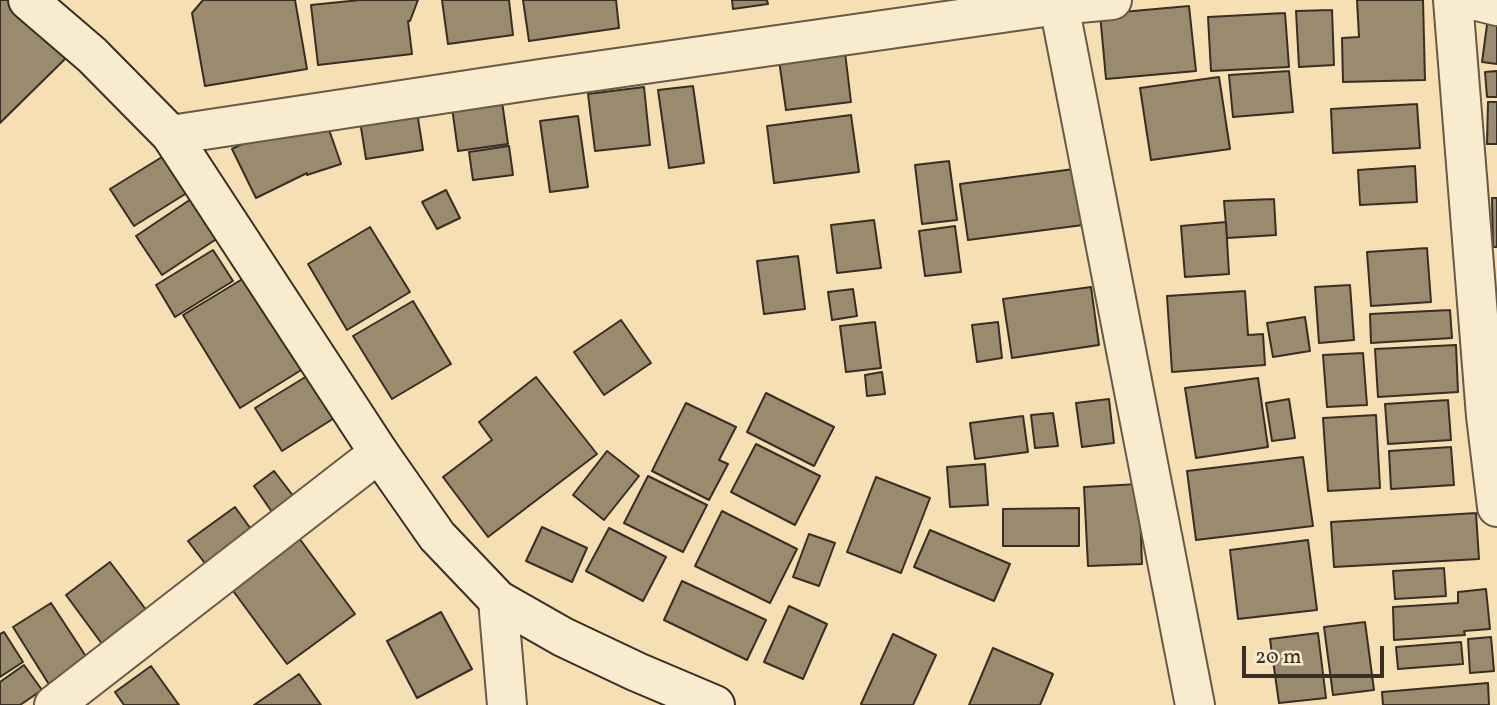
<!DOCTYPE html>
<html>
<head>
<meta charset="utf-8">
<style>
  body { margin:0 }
  #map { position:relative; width:1497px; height:705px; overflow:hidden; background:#f6e0b3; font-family:Vollkorn,serif }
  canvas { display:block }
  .scale { position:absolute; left:1242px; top:646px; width:142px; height:32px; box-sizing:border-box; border:4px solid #372e25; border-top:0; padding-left:9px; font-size:21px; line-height:24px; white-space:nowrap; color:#372e25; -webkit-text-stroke:5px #f9ebce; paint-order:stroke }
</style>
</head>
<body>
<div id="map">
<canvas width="1497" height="705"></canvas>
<div class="scale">20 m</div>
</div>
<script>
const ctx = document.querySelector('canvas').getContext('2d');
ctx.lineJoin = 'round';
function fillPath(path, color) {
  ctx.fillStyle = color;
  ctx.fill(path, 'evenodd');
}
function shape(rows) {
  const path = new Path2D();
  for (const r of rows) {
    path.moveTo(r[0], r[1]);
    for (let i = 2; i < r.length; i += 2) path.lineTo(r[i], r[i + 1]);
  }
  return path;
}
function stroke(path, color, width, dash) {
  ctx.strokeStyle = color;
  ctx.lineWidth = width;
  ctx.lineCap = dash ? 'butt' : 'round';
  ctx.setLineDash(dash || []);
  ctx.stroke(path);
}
const building = shape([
  [0,0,11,0,67,57,0,123,0,0],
  [203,0,295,0,307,69,205,86,192,13,203,0],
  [360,0,418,0,410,21,408,21,412,54,318,65,311,5,360,0],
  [442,0,509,0,513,35,448,44,442,0],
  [523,0,616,0,619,28,529,41,523,0],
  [732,0,767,0,768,4,733,9,732,0],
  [1357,0,1423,0,1425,80,1343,82,1342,38,1359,37,1357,0],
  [1189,6,1196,71,1106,79,1100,14,1189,6],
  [1332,10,1334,65,1299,67,1296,11,1332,10],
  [1489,10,1497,11,1497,64,1482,62,1489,10],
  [1285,13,1289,67,1211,71,1208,17,1285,13],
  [844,44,851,102,786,110,778,53,844,44],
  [1289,71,1293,112,1233,117,1229,75,1289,71],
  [1497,71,1497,97,1487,97,1485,72,1497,71],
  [1219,77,1230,149,1151,160,1140,88,1219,77],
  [693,86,704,163,669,168,658,90,693,86],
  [500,87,508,144,458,151,450,93,500,87],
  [644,87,650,145,595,151,588,94,644,87],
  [1488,102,1497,102,1497,144,1487,144,1488,102],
  [1417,104,1420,148,1333,153,1331,109,1417,104],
  [417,112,423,150,366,159,360,121,417,112],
  [851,115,859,172,774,183,767,126,851,115],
  [578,116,588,187,550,192,540,121,578,116],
  [326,121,341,164,307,175,307,173,256,198,232,149,288,122,326,121],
  [509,146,513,175,473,180,469,152,509,146],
  [175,149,198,186,134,226,110,189,175,149],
  [949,161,957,220,922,224,915,165,949,161],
  [1415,166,1417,202,1360,205,1358,170,1415,166],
  [1074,169,1083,225,968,240,960,184,1074,169],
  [446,190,460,218,437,229,422,202,446,190],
  [203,191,230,230,162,275,136,236,203,191],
  [1492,198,1497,198,1497,247,1493,247,1492,198],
  [1274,199,1276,235,1227,238,1224,201,1274,199],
  [874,220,881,268,837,273,831,225,874,220],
  [1226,222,1229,274,1185,277,1181,226,1226,222],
  [955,226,961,272,925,276,919,231,955,226],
  [370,227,410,292,347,330,308,264,370,227],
  [1427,248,1431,302,1371,306,1367,252,1427,248],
  [213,250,233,281,175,317,156,285,213,250],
  [798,256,805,309,764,314,757,261,798,256],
  [254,272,311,364,240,408,183,315,254,272],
  [1350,285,1354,340,1319,343,1315,287,1350,285],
  [1091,287,1099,345,1012,358,1003,299,1091,287],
  [853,289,857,316,832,320,828,292,853,289],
  [1245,291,1248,335,1263,334,1265,365,1172,372,1167,296,1245,291],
  [413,301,451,364,392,399,353,336,413,301],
  [1450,310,1452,338,1371,343,1370,314,1450,310],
  [1305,317,1310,351,1273,357,1267,323,1305,317],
  [621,320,651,363,604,395,574,352,621,320],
  [875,322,881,368,846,372,840,326,875,322],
  [998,322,1002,358,977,362,972,325,998,322],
  [1456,345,1458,392,1378,397,1375,349,1456,345],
  [1363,353,1367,405,1327,407,1323,355,1363,353],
  [320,368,347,410,282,451,255,408,320,368],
  [882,372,885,394,867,396,865,375,882,372],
  [536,377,597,454,488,537,443,477,492,440,479,422,536,377],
  [1258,378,1268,447,1196,458,1185,388,1258,378],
  [766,393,834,427,814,466,747,432,766,393],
  [1109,399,1114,443,1082,447,1076,403,1109,399],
  [1289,399,1295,438,1272,441,1266,403,1289,399],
  [1448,400,1451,440,1388,444,1385,404,1448,400],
  [686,403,736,427,719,460,728,464,709,500,652,471,686,403],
  [1053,413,1058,446,1035,448,1031,415,1053,413],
  [1376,415,1380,488,1328,491,1323,418,1376,415],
  [1023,416,1028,452,975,459,970,423,1023,416],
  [756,444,820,476,795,525,731,492,756,444],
  [1451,447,1454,485,1391,489,1389,451,1451,447],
  [607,451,639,476,604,520,573,495,607,451],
  [1303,457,1313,526,1196,540,1187,471,1303,457],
  [985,464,988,505,950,507,947,467,985,464],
  [274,471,294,497,272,512,254,486,274,471],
  [648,476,707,505,683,552,624,523,648,476],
  [876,477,930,498,901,573,847,552,876,477],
  [1139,484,1142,564,1088,566,1084,487,1139,484],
  [235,507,253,532,207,566,188,541,235,507],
  [1079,508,1079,546,1003,546,1003,509,1079,508],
  [722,511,797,549,770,603,695,566,722,511],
  [1476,513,1479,559,1334,567,1331,522,1476,513],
  [542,527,587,548,572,582,526,561,542,527],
  [609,528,666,557,643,601,586,571,609,528],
  [930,530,1010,564,994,601,914,567,930,530],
  [809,534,835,543,819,586,793,577,809,534],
  [299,538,355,614,287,664,231,588,299,538],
  [1308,540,1317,610,1238,619,1230,550,1308,540],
  [110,562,150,615,105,648,66,595,110,562],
  [1444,568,1446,596,1395,599,1393,571,1444,568],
  [682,581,766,620,747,660,664,620,682,581],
  [1486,589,1490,629,1464,631,1465,635,1394,640,1393,607,1458,603,1458,592,1486,589],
  [51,603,89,661,50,686,13,627,51,603],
  [789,606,827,624,803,679,764,662,789,606],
  [441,612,472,669,417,698,387,641,441,612],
  [1365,622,1374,690,1333,695,1324,627,1365,622],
  [4,632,23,662,0,677,0,634,4,632],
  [1318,633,1326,698,1279,703,1270,639,1318,633],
  [893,634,936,655,913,705,863,705,861,704,893,634],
  [1491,637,1494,671,1470,673,1468,639,1491,637],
  [1461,642,1463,664,1398,669,1396,647,1461,642],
  [993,648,1053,674,1040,705,969,705,993,648],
  [24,665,42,690,20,705,0,705,0,682,24,665],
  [151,666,179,705,124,705,115,692,151,666],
  [299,674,321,705,254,705,299,674],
  [1488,683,1489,705,1383,705,1382,692,1488,683]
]);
const street = shape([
  [1058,0,1195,705],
  [1453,0,1486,416,1497,507],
  [1473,0,1497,6],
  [171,135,547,78,1058,5,1112,0],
  [498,600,507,705],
  [54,705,379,453]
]);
const secondary = shape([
  [28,0,92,55,171,135,379,453,437,536,498,600,563,637,637,672,715,705]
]);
fillPath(building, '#9a8b6f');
stroke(building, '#372e25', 2);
stroke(street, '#675a48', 42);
stroke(secondary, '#372e25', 42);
stroke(street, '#f9ebce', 38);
stroke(secondary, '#f9ebce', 38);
</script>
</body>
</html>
